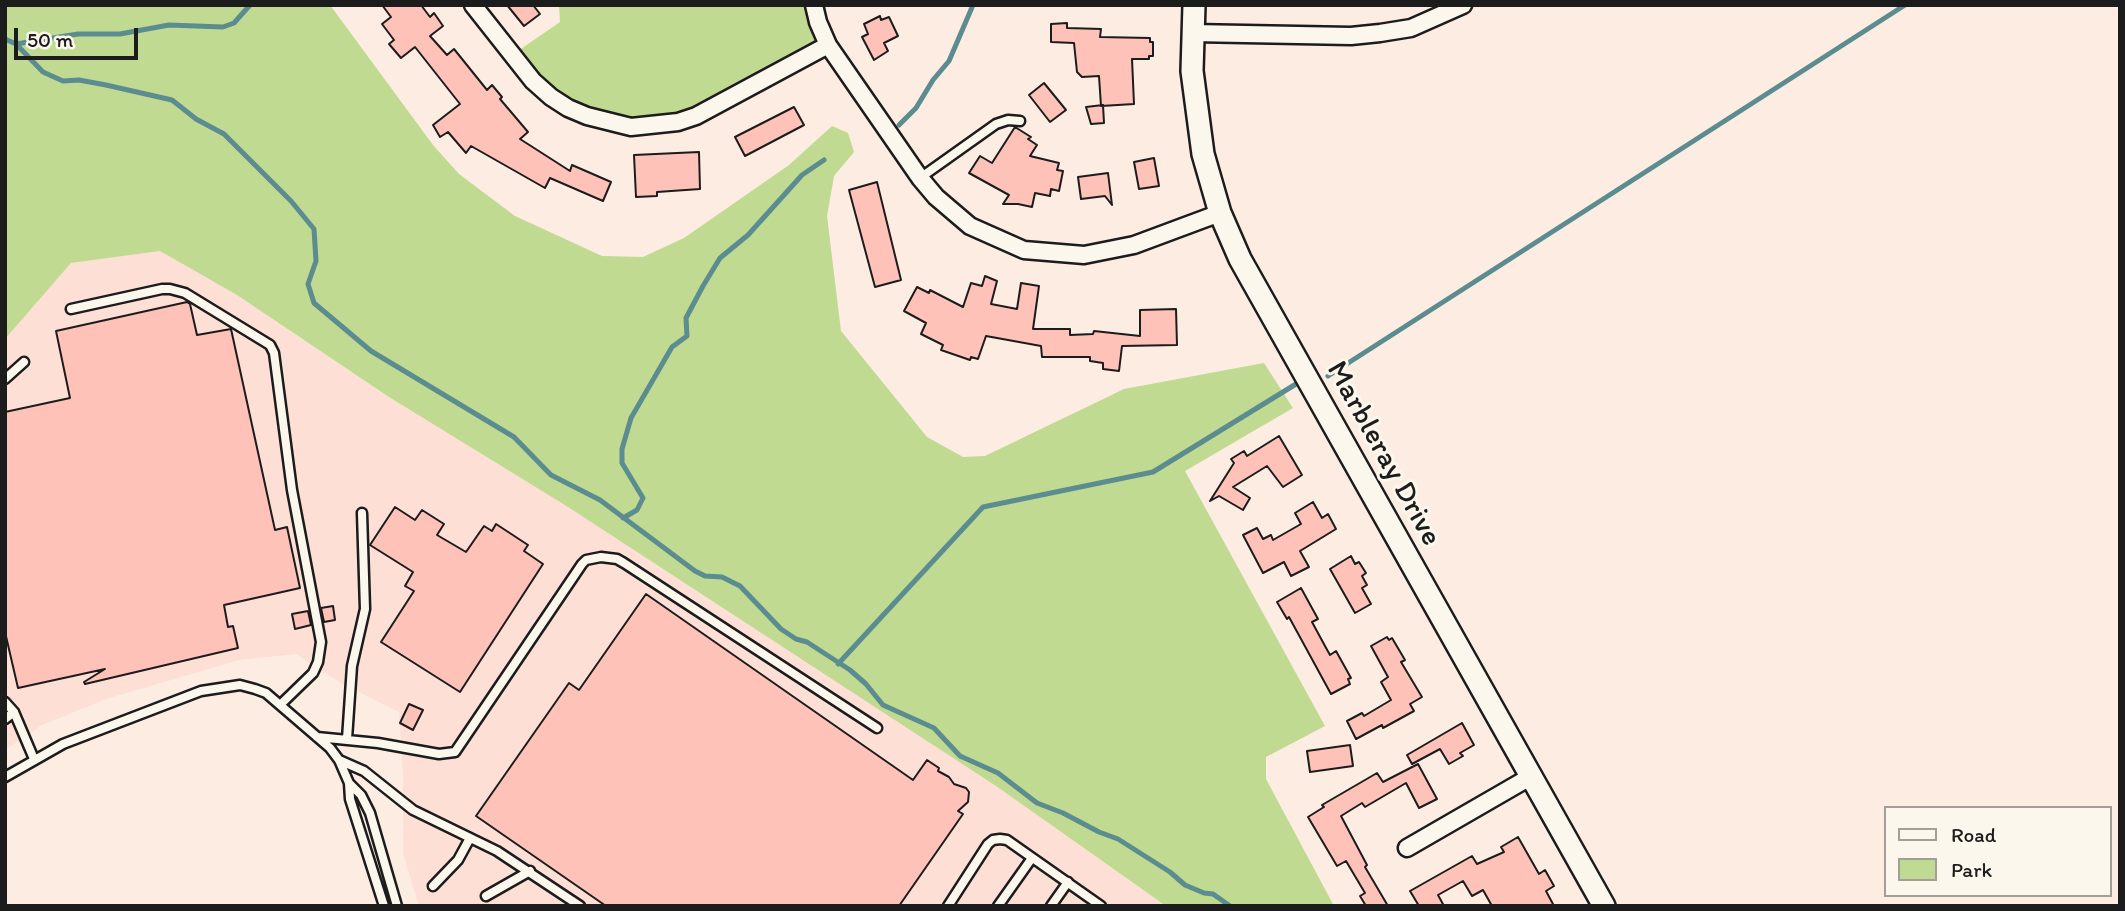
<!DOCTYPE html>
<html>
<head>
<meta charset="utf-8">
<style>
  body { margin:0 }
  #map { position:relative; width:2125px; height:911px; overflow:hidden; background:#fcece2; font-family:Itim,sans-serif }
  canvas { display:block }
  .frame { position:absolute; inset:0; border:7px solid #1c1c1c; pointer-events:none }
  .legend { position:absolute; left:1884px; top:806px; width:228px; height:91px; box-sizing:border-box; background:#fbf7ec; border:2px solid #a29f99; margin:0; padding:9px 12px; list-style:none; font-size:21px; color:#1c1c1c }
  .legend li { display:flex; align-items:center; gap:14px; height:35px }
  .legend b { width:35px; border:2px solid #a29f99 }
  .scale { position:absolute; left:14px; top:28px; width:124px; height:32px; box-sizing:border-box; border:4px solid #1c1c1c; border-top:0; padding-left:9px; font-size:21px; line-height:24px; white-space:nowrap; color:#1c1c1c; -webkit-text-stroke:5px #fbf7ec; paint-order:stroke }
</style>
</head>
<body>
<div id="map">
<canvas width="2125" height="911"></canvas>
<div class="frame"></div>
<ul class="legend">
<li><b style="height:9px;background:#fbf7ec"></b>Road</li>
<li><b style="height:19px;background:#c0da91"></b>Park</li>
</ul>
<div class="scale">50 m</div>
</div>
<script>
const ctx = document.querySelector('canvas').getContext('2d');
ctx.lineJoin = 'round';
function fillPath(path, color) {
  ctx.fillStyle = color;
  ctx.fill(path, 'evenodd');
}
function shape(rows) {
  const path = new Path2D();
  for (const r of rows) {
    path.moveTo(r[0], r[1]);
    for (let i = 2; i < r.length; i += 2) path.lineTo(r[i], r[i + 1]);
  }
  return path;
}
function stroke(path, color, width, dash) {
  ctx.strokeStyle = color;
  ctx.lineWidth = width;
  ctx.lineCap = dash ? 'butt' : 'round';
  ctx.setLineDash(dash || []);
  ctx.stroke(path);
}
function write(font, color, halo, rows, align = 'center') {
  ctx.font = font + ' Itim,sans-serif';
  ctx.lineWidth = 6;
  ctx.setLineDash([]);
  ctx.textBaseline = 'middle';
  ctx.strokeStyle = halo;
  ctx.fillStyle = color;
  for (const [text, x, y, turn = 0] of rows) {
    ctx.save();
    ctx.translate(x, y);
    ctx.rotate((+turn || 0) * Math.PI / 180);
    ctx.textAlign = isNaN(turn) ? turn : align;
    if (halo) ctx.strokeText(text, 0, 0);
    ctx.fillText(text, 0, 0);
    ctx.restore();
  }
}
const built = shape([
  [160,251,237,295,389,397,568,507,996,786,1166,906,419,906,403,853,403,773,399,712,341,683,296,654,239,660,106,699,42,725,5,750,5,339,71,263]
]);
const green = shape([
  [5,5,330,5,433,145,459,174,515,216,602,256,643,257,684,238,789,165,832,126,848,133,854,152,834,176,827,216,841,331,927,437,963,457,985,456,1124,389,1264,363,1293,408,1185,471,1325,726,1266,757,1266,779,1334,906,1166,906,996,786,568,507,389,397,237,295,160,251,71,263,5,339],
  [559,5,811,5,825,44,694,115,655,124,568,107,515,53,560,22]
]);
const stream = shape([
  [5,39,16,44,43,72,63,81,79,80,106,85,172,100,196,119,224,134,291,201,314,229,316,261,308,284,314,303,371,351,514,437,551,475,600,500,695,571,705,576,722,577,740,586,781,629,796,639,807,642,850,670,866,684,883,705,934,728,960,756,998,773,1037,803,1063,813,1099,832,1118,839,1170,872,1185,885,1204,893,1213,894,1230,906],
  [16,44,78,34,120,34,169,25,223,27,234,23,250,5],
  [899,125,916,108,933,80,949,61,973,5],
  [1328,376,1905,5],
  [623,518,637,510,643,498,622,463,622,449,631,418,672,347,687,336,686,318,703,286,720,258,748,235,802,175,824,160],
  [838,664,983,507,1153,472,1296,384]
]);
const building = shape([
  [382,5,421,5,430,17,434,13,443,26,430,36,447,55,454,49,487,90,492,85,502,97,500,99,528,132,520,139,570,171,572,165,611,182,603,201,550,178,545,188,471,146,466,153,448,132,440,137,433,125,460,104,415,47,401,58,389,44,394,40,382,24,391,17,382,5],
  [507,5,533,5,540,14,524,26,507,5],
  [880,16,881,20,889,17,898,36,884,43,888,51,874,60,862,37,868,34,864,24,880,16],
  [1067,23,1067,28,1101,29,1100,37,1150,38,1150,42,1153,42,1153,56,1149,56,1149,59,1132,59,1134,104,1101,106,1099,76,1082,77,1077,72,1074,43,1051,42,1051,24,1067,23],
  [1044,83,1066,110,1050,122,1029,95,1044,83],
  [1103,105,1104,123,1091,124,1086,107,1103,105],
  [794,107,804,125,745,156,735,137,794,107],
  [1015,127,1031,137,1028,139,1037,145,1030,156,1059,163,1057,170,1063,171,1059,191,1051,189,1050,196,1035,193,1032,207,1018,204,1003,204,1009,195,969,173,980,156,992,163,1015,127],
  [699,152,700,189,657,192,657,196,636,197,634,155,699,152],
  [1154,158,1159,186,1139,189,1134,162,1154,158],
  [1108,173,1112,205,1105,196,1081,199,1078,177,1108,173],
  [877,182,901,280,875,287,849,190,877,182],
  [985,276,997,281,991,304,1017,309,1021,283,1039,286,1033,329,1070,329,1070,335,1093,334,1094,331,1140,336,1140,310,1176,309,1177,345,1122,346,1119,371,1103,369,1103,363,1090,361,1090,357,1042,357,1041,346,986,336,978,359,971,357,970,360,941,350,943,345,921,334,926,323,904,311,917,287,929,293,930,290,963,307,971,283,982,286,985,276],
  [187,302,190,304,197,335,231,329,275,530,287,527,300,588,224,605,228,627,233,626,238,648,85,684,84,682,105,669,18,688,5,632,5,412,70,398,56,331,187,302],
  [1279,436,1302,475,1283,487,1267,466,1233,487,1250,498,1243,510,1219,496,1210,501,1234,463,1231,459,1244,451,1247,456,1279,436],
  [1313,502,1322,518,1328,514,1336,529,1300,551,1309,567,1291,576,1284,562,1263,573,1243,535,1257,528,1263,539,1271,535,1273,540,1301,524,1295,513,1313,502],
  [395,507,415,520,422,510,444,524,437,535,466,552,484,526,492,531,496,524,528,545,524,551,543,564,460,692,381,642,414,591,405,586,413,572,370,545,395,507],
  [1351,556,1355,564,1359,562,1366,573,1362,576,1367,585,1362,588,1371,604,1355,613,1330,569,1351,556],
  [1301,588,1318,619,1312,622,1325,646,1330,655,1336,651,1351,678,1348,679,1350,684,1331,694,1289,617,1287,619,1277,602,1301,588],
  [646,594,913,780,927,760,939,768,938,771,949,777,954,784,966,788,969,792,968,802,958,811,963,814,899,906,606,906,476,816,569,683,579,690,646,594],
  [333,606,335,620,324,622,321,608,333,606],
  [308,611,311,625,295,629,292,614,308,611],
  [1387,637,1389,640,1392,638,1405,660,1401,662,1422,697,1410,704,1414,711,1383,728,1382,725,1356,739,1347,721,1362,713,1364,716,1391,700,1381,682,1388,677,1371,646,1387,637],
  [409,704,423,710,413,730,400,723,409,704],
  [1462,723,1474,745,1460,753,1463,756,1449,764,1440,749,1412,764,1407,755,1462,723],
  [1350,745,1353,766,1310,772,1307,751,1350,745],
  [1418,764,1437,799,1419,808,1406,783,1365,807,1362,803,1341,816,1367,865,1365,867,1388,906,1366,906,1360,896,1365,893,1346,861,1337,866,1308,817,1324,807,1322,805,1377,773,1383,782,1418,764],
  [1518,837,1539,874,1545,870,1554,886,1546,891,1554,906,1492,906,1483,890,1472,896,1463,881,1438,895,1444,906,1419,906,1410,891,1472,856,1477,864,1504,852,1501,847,1518,837]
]);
const lane = shape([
  [920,178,996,124,1008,120,1020,121],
  [71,309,162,289,170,289,185,293,270,345,274,353,292,490,321,642,318,662,313,673,280,705],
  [5,379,24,362],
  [5,702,14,712,34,759],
  [5,719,14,712],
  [317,737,378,743,439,754,455,752,582,564,586,560,601,557,617,559,624,563,877,728],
  [347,739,352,666,365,609,362,513],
  [339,760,364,771,413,810,497,851,580,906],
  [5,777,63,744,201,691,240,685,255,689,266,693,330,748,339,760,349,783,350,799,384,906],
  [349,783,361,795,370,813,397,906],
  [433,886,458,860,470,838],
  [486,896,530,871],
  [948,906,988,844,993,840,1000,839,1007,840,1101,906],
  [998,906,1032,858],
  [1051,906,1068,882]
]);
const street = shape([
  [473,5,533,81,551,97,568,108,587,116,631,127,678,122,696,116,828,45],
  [814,5,818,22,828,45,920,178,936,197,970,226,1024,250,1084,255,1134,245,1220,213],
  [1192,33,1351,36,1380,33,1411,28,1463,5],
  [1407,848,1530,777]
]);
const secondary = shape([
  [1194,5,1192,71,1203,154,1220,213,1240,259,1604,906]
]);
const streetNames = [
  ["Marbleray Drive",1383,454,61]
];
fillPath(built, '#fddfd6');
fillPath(green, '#c0da91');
stroke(stream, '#5b8c90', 5);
fillPath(building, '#fec2b9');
stroke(building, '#1c1c1c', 2);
stroke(lane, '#1c1c1c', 13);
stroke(street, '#1c1c1c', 21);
stroke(secondary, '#1c1c1c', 26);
stroke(lane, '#fbf7ec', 8);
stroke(street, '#fbf7ec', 16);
stroke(secondary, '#fbf7ec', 21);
write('30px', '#1c1c1c', '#fbf7ec', streetNames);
</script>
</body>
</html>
